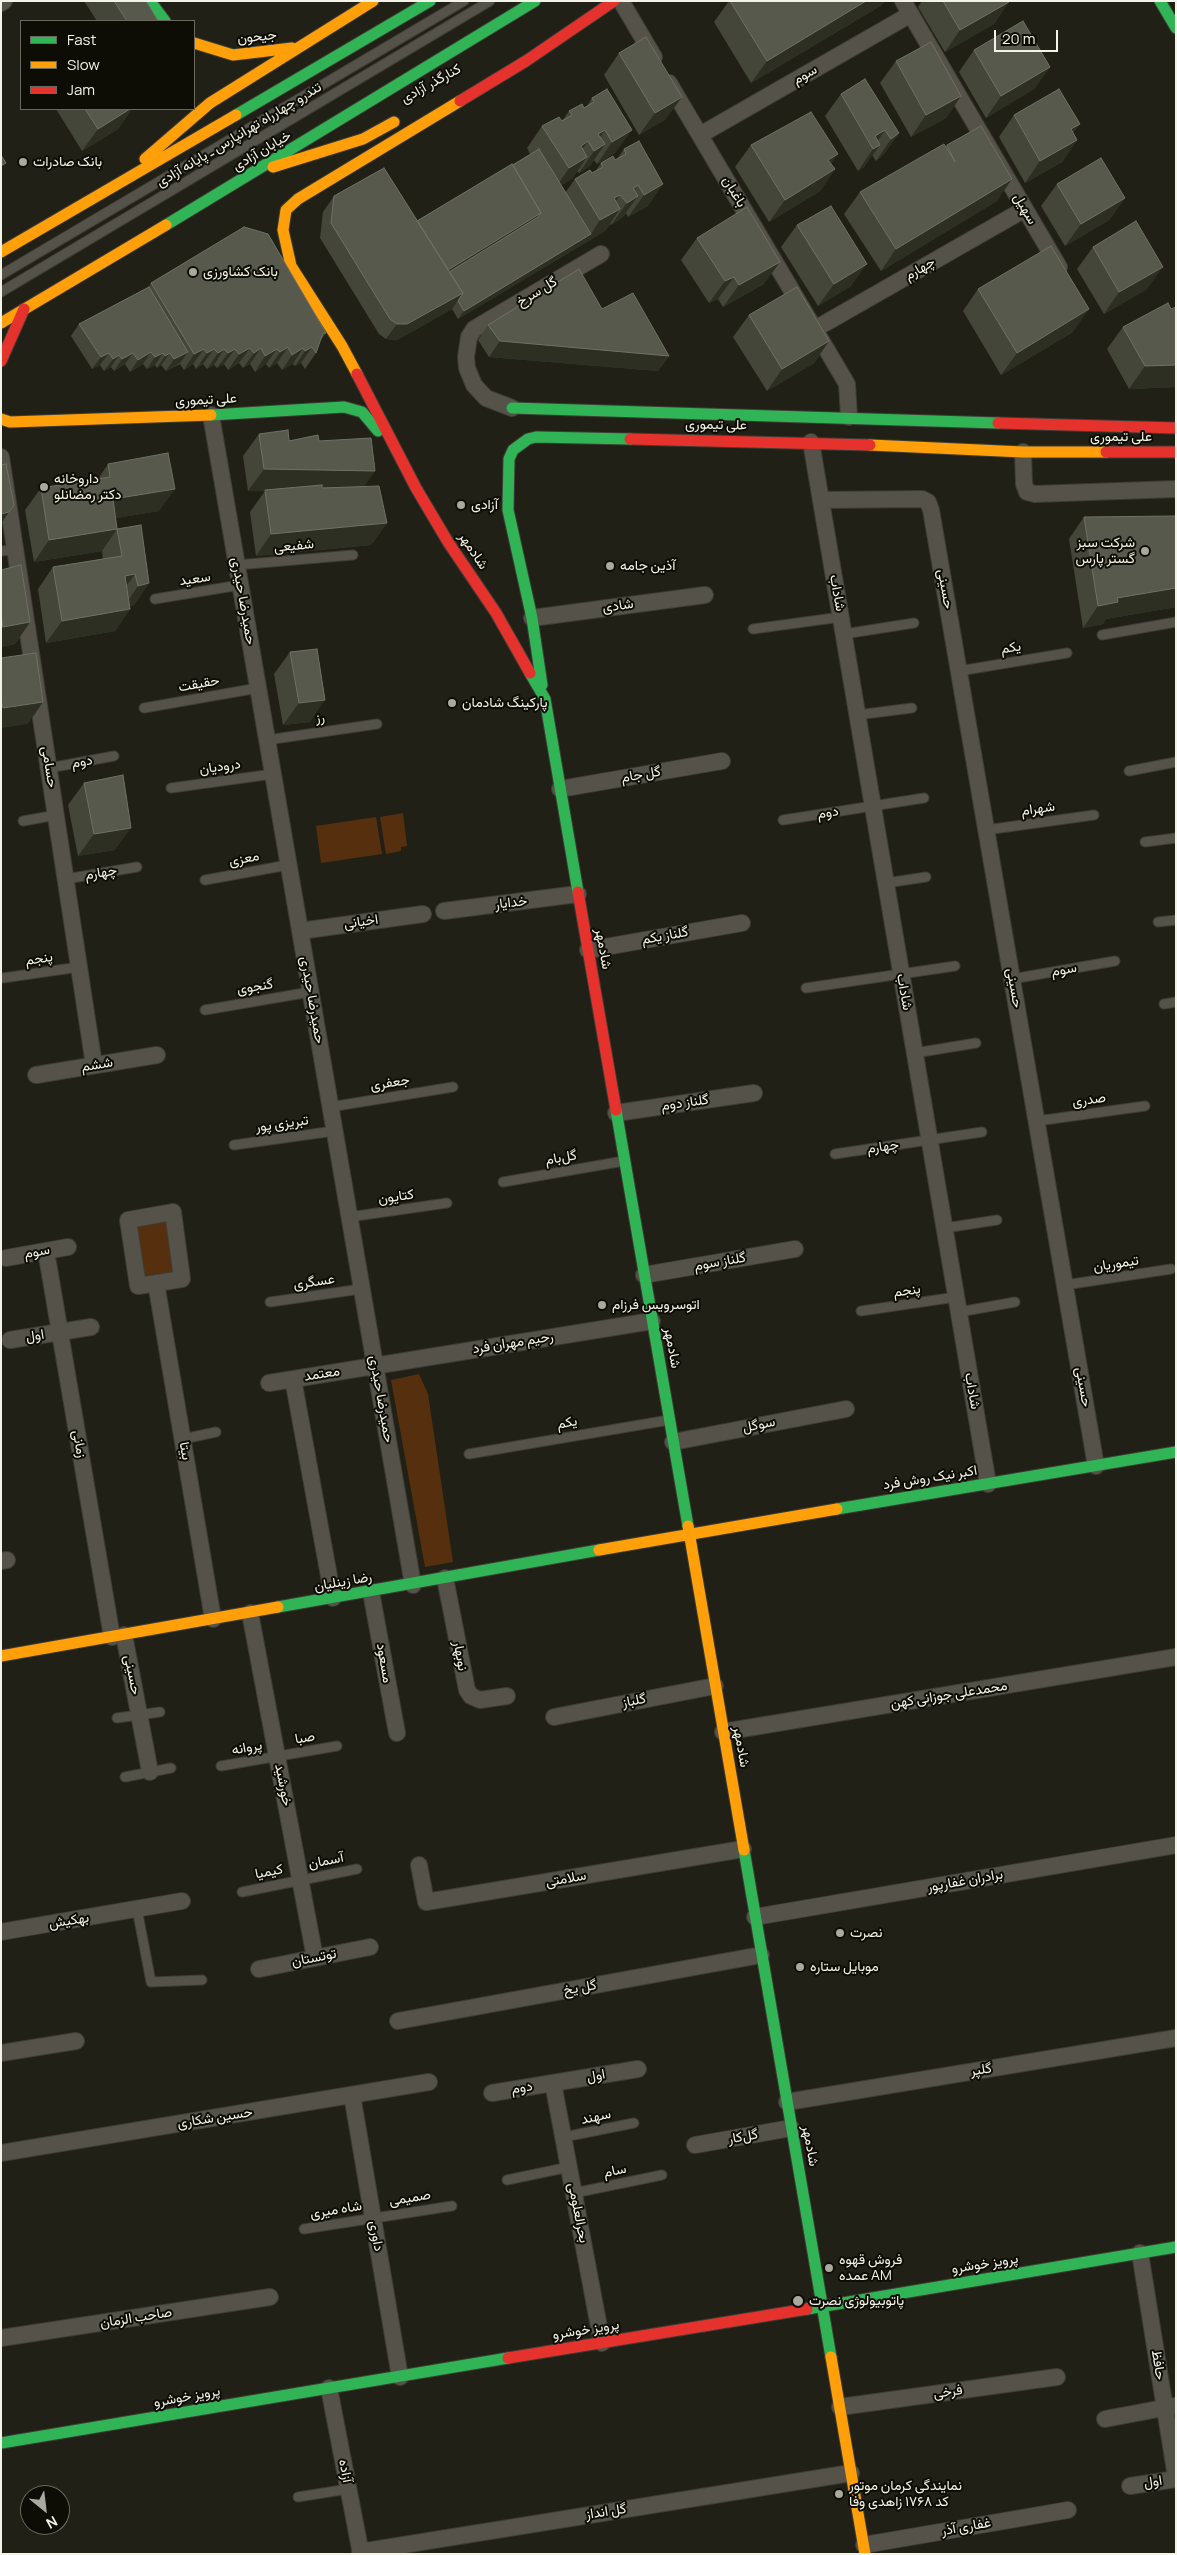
<!DOCTYPE html>
<html>
<head>
<meta charset="utf-8">
<style>
  body { margin:0 }
  #map { position:relative; width:1177px; height:2555px; overflow:hidden; background:#212017; font-family:Manrope,sans-serif }
  canvas { display:block }
  .frame { position:absolute; inset:0; border:2px solid #f3f3e8; pointer-events:none }
  .legend { position:absolute; left:20px; top:20px; width:175px; height:90px; box-sizing:border-box; background:#0d0d06; border:1px solid #696960; margin:0; padding:6px 9px; list-style:none; font-size:15px; color:#f3f3e8 }
  .legend li { display:flex; align-items:center; gap:10px; height:25px }
  .legend b { width:25px; border:1px solid #696960 }
  .north { position:absolute; left:20px; top:2485px; width:50px; height:50px; box-sizing:border-box; background:#0d0d06; border:1px solid #696960; border-radius:50%; rotate:151deg; font-size:14px; font-weight:700; line-height:20px; text-align:center; color:#f3f3e8 }
  .north::after { content:''; display:block; margin:auto; width:18px; height:22px; background:#aaa99f; clip-path:polygon(50% 0,100% 100%,50% 72%,0 100%) }
  .scale { position:absolute; left:994px; top:30px; width:64px; height:22px; box-sizing:border-box; border:2px solid #f3f3e8; border-top:0; padding-left:6px; font-size:15px; line-height:18px; white-space:nowrap; color:#f3f3e8; -webkit-text-stroke:4px #0d0d06; paint-order:stroke }
</style>
</head>
<body>
<div id="map">
<canvas width="1177" height="2555"></canvas>
<div class="frame"></div>
<ul class="legend">
<li><b style="height:6px;background:#30b455"></b>Fast</li>
<li><b style="height:6px;background:#ff9f0a"></b>Slow</li>
<li><b style="height:6px;background:#e5322d"></b>Jam</li>
</ul>
<div class="north">N</div>
<div class="scale">20 m</div>
</div>
<script>
const ctx = document.querySelector('canvas').getContext('2d');
ctx.lineJoin = 'round';
function fillPath(path, color) {
  ctx.fillStyle = color;
  ctx.fill(path, 'evenodd');
}
function shape(rows) {
  const path = new Path2D();
  for (const r of rows) {
    path.moveTo(r[0], r[1]);
    for (let i = 2; i < r.length; i += 2) path.lineTo(r[i], r[i + 1]);
  }
  return path;
}
function stroke(path, color, width, dash) {
  ctx.strokeStyle = color;
  ctx.lineWidth = width;
  ctx.lineCap = dash ? 'butt' : 'round';
  ctx.setLineDash(dash || []);
  ctx.stroke(path);
}
function write(font, color, halo, rows, align = 'center') {
  ctx.font = font + ' Manrope,Vazirmatn,sans-serif';
  ctx.lineWidth = 4;
  ctx.setLineDash([]);
  ctx.textBaseline = 'middle';
  ctx.strokeStyle = halo;
  ctx.fillStyle = color;
  for (const [text, x, y, turn = 0] of rows) {
    ctx.save();
    ctx.translate(x, y);
    ctx.rotate((+turn || 0) * Math.PI / 180);
    ctx.textAlign = isNaN(turn) ? turn : align;
    if (halo) ctx.strokeText(text, 0, 0);
    ctx.fillText(text, 0, 0);
    ctx.restore();
  }
}
const green = shape([
  [403,813,407,846,401,847,401,851,386,854,380,817],
  [376,817,382,854,321,863,316,826],
  [166,1221,173,1272,141,1276,135,1226],
  [419,1374,428,1394,453,1562,425,1567,391,1380]
]);
const lane = shape([
  [1,275,464,1],
  [1,292,490,1],
  [1,551,16,550],
  [237,565,353,555],
  [155,599,240,585],
  [753,629,841,617],
  [844,634,914,623],
  [1102,635,1176,622],
  [959,671,1067,653],
  [144,708,258,688],
  [857,715,912,708],
  [267,740,377,724],
  [49,768,114,756],
  [1129,771,1176,762],
  [171,788,273,774],
  [783,820,924,798],
  [23,821,56,815],
  [986,830,1094,815],
  [1145,842,1176,838],
  [66,879,137,867],
  [205,880,288,865],
  [886,883,926,877],
  [1158,922,1176,920],
  [3,978,79,967],
  [1012,979,1115,961],
  [806,988,955,966],
  [1164,1004,1176,1002],
  [205,1010,310,992],
  [915,1053,976,1043],
  [330,1107,453,1087],
  [1037,1121,1145,1106],
  [234,1145,334,1131],
  [835,1154,982,1132],
  [503,1182,624,1161],
  [349,1217,447,1203],
  [945,1228,997,1220],
  [1065,1285,1171,1269],
  [270,1302,361,1289],
  [861,1311,956,1297],
  [959,1312,1015,1302],
  [183,1439,216,1432],
  [469,1454,669,1420],
  [117,1718,160,1712],
  [221,1766,337,1746],
  [125,1777,171,1768],
  [242,1892,357,1869],
  [137,1909,151,1982,202,1980],
  [564,2137,634,2123],
  [507,2180,569,2167],
  [574,2193,662,2175],
  [304,2229,452,2206],
  [298,2497,348,2489]
]);
const street = shape([
  [621,1,654,57],
  [903,1,1059,267],
  [1,3,4,1],
  [669,83,847,384,849,417],
  [700,135,911,14],
  [815,329,1025,209],
  [512,408,486,398,474,385,467,368,466,357,469,337,474,329,601,254],
  [211,415,413,1585],
  [811,442,988,1484],
  [1023,452,1024,484,1027,492,1035,494,1176,489],
  [1,457,94,1065],
  [821,500,922,499,928,502,931,510,1096,1466],
  [532,618,705,595],
  [560,789,722,761],
  [444,911,578,894],
  [300,931,423,914],
  [588,950,742,923],
  [36,1075,157,1055],
  [616,1113,754,1093],
  [173,1212,182,1279,138,1286,128,1220,173,1212],
  [46,1251,112,1637],
  [6,1258,68,1247],
  [644,1275,795,1249],
  [156,1283,213,1619],
  [10,1340,91,1327],
  [293,1379,333,1598],
  [269,1383,652,1321],
  [673,1442,846,1409],
  [1,1561,7,1560],
  [445,1578,467,1690,471,1696,480,1700,507,1696],
  [371,1592,397,1733],
  [250,1613,315,1958],
  [124,1635,150,1772],
  [554,1717,715,1686],
  [723,1732,1176,1657],
  [419,1865,426,1902,743,1849],
  [755,1917,1176,1845],
  [1,1932,182,1901],
  [259,1969,370,1947],
  [398,2021,761,1955],
  [1,2053,76,2041],
  [553,2083,602,2343],
  [492,2093,638,2069],
  [352,2095,400,2377],
  [787,2102,1176,2038],
  [695,2145,791,2128],
  [1,2153,429,2082],
  [1140,2253,1176,2477],
  [1,2338,270,2297],
  [329,2388,361,2554],
  [840,2407,1057,2377],
  [1105,2419,1174,2406],
  [1130,2486,1176,2479],
  [864,2545,1068,2510],
  [360,2552,851,2473]
]);
const fast = shape([
  [150,1,165,21],
  [1160,1,1176,28],
  [236,115,430,1],
  [166,225,535,1],
  [512,408,998,423],
  [211,415,344,407,362,412,378,431],
  [530,673,545,699,578,892],
  [542,685,532,618,508,510,509,459,513,450,528,439,536,437,630,439],
  [616,1110,688,1526],
  [837,1509,1176,1452],
  [278,1607,599,1550],
  [744,1850,831,2357],
  [807,2309,1176,2247],
  [1,2443,508,2358]
]);
const slow = shape([
  [194,43,233,55,292,48],
  [145,159,210,103,373,1],
  [273,167,363,139,394,122],
  [1,252,236,115],
  [1,323,166,225],
  [357,374,342,346,291,266,283,230,286,210,298,199,460,101],
  [1,419,10,422,211,415],
  [870,445,1023,452,1106,452],
  [688,1526,744,1850],
  [599,1550,837,1509],
  [1,1656,278,1607],
  [831,2357,865,2554]
]);
const jam = shape([
  [460,101,526,61,614,1],
  [1,361,24,309],
  [357,374,416,488,448,542,496,613,530,673],
  [998,423,1176,428],
  [630,439,870,445],
  [1106,452,1176,452],
  [578,892,616,1110],
  [508,2358,807,2309]
]);
const wall = shape([
  [84,1,146,1,158,21,97,21],
  [729,1,884,1,882,5,751,83,714,22],
  [922,1,1009,1,994,24,945,52,918,7],
  [974,50,1050,67,1034,89,986,118,959,72],
  [619,53,666,119,639,135,604,75],
  [896,61,961,96,946,118,911,137,880,83],
  [607,89,616,152,597,164,594,160,590,166,579,173,577,171,572,179,561,185,565,193,575,179,592,173,595,172,601,163,617,159,624,149,639,141,648,206,628,217,626,213,622,218,611,225,610,224,605,231,458,319,452,309,397,340,386,339,379,334,320,238,323,212,334,196,417,221,530,154,527,148,542,126,562,121,569,111,584,108,587,106,592,98],
  [841,94,899,133,883,155,876,161,872,155,864,167,858,171,825,116],
  [56,109,132,109,118,129,82,151],
  [1014,115,1073,133,1077,140,1062,162,1025,183,999,137],
  [751,145,831,164,835,169,820,191,769,222,735,167],
  [947,145,997,201,881,271,844,214,860,192,946,146],
  [1057,184,1125,198,1109,220,1065,246,1041,206],
  [797,225,851,286,818,306,781,247],
  [697,238,764,284,723,307,718,299,709,303,681,260],
  [1093,247,1147,289,1104,314,1077,269],
  [151,283,326,333,320,341,316,353,305,369,301,363,295,366,293,364,282,370,277,363,269,368,266,364,255,372,250,364,243,368,239,363,228,370,224,364,217,368,214,365,207,369,203,364,196,369,193,364,184,370,180,364,166,371,161,365,157,368,155,365,147,369,143,364,130,372,125,364,114,371,111,367,104,371,100,365,92,369,71,336,79,324,149,287],
  [978,289,1073,332,1001,375,963,311],
  [602,309,669,356,658,371,489,357,478,340,488,325],
  [1171,309,1176,387,1129,389,1107,349,1123,327],
  [749,315,829,341,814,363,767,391,733,337],
  [259,434,289,441,319,441,375,471,364,486,387,523,371,545,256,556,250,512,265,491,248,491,243,456],
  [108,464,159,511,116,518,117,529,102,551,34,562,25,510,41,488,98,479],
  [1176,516,1176,607,1106,619,1103,624,1083,628,1069,539,1084,517],
  [117,529,149,583,134,605,130,606,130,609,115,631,46,643,38,589,53,567,103,559,102,551],
  [1,570,30,622,15,644,1,647],
  [290,652,310,722,283,725,274,674],
  [84,783,115,850,78,856,68,805]
]);
const shadedWall = shape([
  [866,1,884,1,882,5,751,83,767,61],
  [1009,2,994,24,945,52,960,30],
  [1050,67,1034,89,986,118,1001,96],
  [961,96,946,118,911,137,926,115],
  [682,97,666,119,639,135,655,113],
  [130,109,132,109,118,129,82,151,98,129],
  [1080,124,1064,146,1071,129],
  [605,130,592,148,598,134],
  [632,130,616,152,597,164,612,142],
  [885,130,873,148,875,136],
  [899,133,883,155,876,161,891,139],
  [1077,140,1062,162,1025,183,1040,161],
  [588,141,573,163,581,146],
  [605,144,590,166,579,173,594,151],
  [880,145,864,167,858,171,873,149],
  [838,154,822,177,828,160],
  [587,157,572,179,554,190,569,168],
  [835,169,820,191,769,222,785,200],
  [1012,179,997,201,881,271,896,249],
  [663,184,648,206,628,217,644,195],
  [620,195,605,217,599,220,614,198],
  [638,196,622,218,611,225,627,203],
  [1125,198,1109,220,1065,246,1081,224],
  [620,209,605,231,458,319,464,311,591,234,600,220],
  [541,213,533,225,444,279,445,272],
  [780,262,764,284,723,307,739,285],
  [867,264,851,286,818,306,834,284],
  [1163,267,1147,289,1104,314,1119,292],
  [734,277,718,299,709,303,725,281],
  [463,293,452,309,397,340,386,339,397,324],
  [1089,309,1073,332,1001,375,1017,353],
  [500,341,669,356,658,371,489,357],
  [829,341,814,363,767,391,782,369],
  [288,347,277,363,269,368,280,352],
  [312,347,301,363,295,366,305,351],
  [250,348,239,363,228,370,239,354],
  [261,348,250,364,243,368,254,353],
  [303,348,293,364,282,370,292,355],
  [204,349,193,364,184,370,194,354],
  [214,349,203,364,196,369,207,353],
  [224,349,214,365,207,369,218,353],
  [235,349,224,364,217,368,228,353],
  [277,349,266,364,255,372,265,356],
  [151,352,143,364,130,372,138,360],
  [188,352,180,363,166,371,174,359],
  [109,353,100,365,92,369,101,357],
  [133,353,125,364,114,371,122,359],
  [163,353,155,365,147,369,155,357],
  [170,353,161,365,157,368,165,356],
  [119,355,111,367,104,371,113,359],
  [1176,365,1176,387,1129,389,1145,366],
  [264,469,375,471,360,493,248,491],
  [175,489,159,511,98,521,113,499],
  [9,512,1,524,1,514],
  [387,523,371,545,256,556,271,534],
  [117,529,102,551,34,562,49,540],
  [135,574,119,596,125,576],
  [149,583,134,605,123,608,138,586],
  [1176,588,1176,607,1106,619,1103,624,1083,628,1098,606,1117,598],
  [130,609,115,631,46,643,62,621],
  [30,622,15,644,1,647,1,630,3,627],
  [325,700,310,722,283,725,299,703],
  [43,702,28,724,1,728,1,710,3,708],
  [131,828,115,850,78,856,94,834]
]);
const building = shape([
  [114,1,146,1,158,21,127,21,114,1],
  [730,1,866,1,767,61,730,1],
  [943,1,1009,1,1009,2,960,30,943,1],
  [1023,21,1050,67,1001,96,974,50,1023,21],
  [646,37,682,97,655,113,619,53,646,37],
  [931,42,961,96,926,115,896,61,931,42],
  [865,79,899,133,891,139,885,130,875,136,880,145,873,149,841,94,865,79],
  [607,89,632,130,612,142,605,130,598,134,605,144,594,151,588,141,581,146,587,157,569,168,542,126,559,117,562,121,572,115,569,111,582,104,584,108,594,102,592,98,607,89],
  [1059,89,1080,124,1071,129,1077,140,1040,161,1014,115,1059,89],
  [85,109,130,109,98,129,85,109],
  [811,112,838,154,828,160,835,169,785,200,751,145,811,112],
  [981,126,1012,179,896,249,860,192,944,144,955,162,947,145,981,126],
  [639,141,663,184,644,195,638,185,633,188,638,196,627,203,620,195,614,198,620,209,600,220,575,179,590,170,592,173,603,167,601,163,613,156,615,160,626,154,624,149,639,141],
  [539,149,591,234,464,311,458,301,463,293,449,272,538,217,541,213,513,165,539,149],
  [1,155,6,163,1,166,1,155],
  [1101,158,1125,198,1081,224,1057,184,1101,158],
  [512,164,541,213,448,270,417,221,512,164],
  [384,168,463,293,407,324,397,324,390,319,331,223,334,196,384,168],
  [831,206,867,264,834,284,797,225,831,206],
  [747,207,780,262,739,285,734,277,725,281,697,238,747,207],
  [1136,221,1163,267,1119,292,1093,247,1136,221],
  [244,227,268,234,326,333,323,333,316,353,312,347,305,351,303,348,292,355,288,347,280,352,277,349,265,356,261,348,254,353,250,348,239,354,235,349,228,353,224,349,218,353,214,349,207,353,204,349,194,354,151,283,244,227],
  [1051,246,1089,309,1017,353,978,289,1051,246],
  [579,269,602,309,633,293,669,356,500,341,488,325,579,269],
  [149,287,188,352,174,359,170,353,165,356,163,353,155,357,151,352,138,360,133,353,122,359,119,355,113,359,109,353,101,357,79,324,149,287],
  [797,287,829,341,782,369,749,315,797,287],
  [1168,303,1171,309,1176,307,1176,365,1145,366,1123,327,1168,303],
  [288,430,289,441,318,435,319,441,371,438,375,471,264,469,259,434,288,430],
  [168,453,175,489,113,499,117,529,49,540,41,488,110,477,108,464,168,453],
  [6,464,14,505,9,512,1,514,1,465,6,464],
  [322,485,322,488,379,486,387,523,271,534,265,490,322,485],
  [1176,516,1176,588,1117,598,1118,602,1098,606,1084,517,1176,516],
  [141,525,149,583,138,586,135,574,125,576,130,609,62,621,53,567,122,556,117,529,141,525],
  [21,565,30,622,3,627,1,616,1,570,21,565],
  [317,649,325,700,299,703,290,652,317,649],
  [36,653,43,702,3,708,1,701,1,658,36,653],
  [123,775,131,828,94,834,84,783,123,775]
]);
const markers = [
  [23,162,5,"#aaa99f"],
  [193,272,5,"#aaa99f"],
  [44,487,5,"#aaa99f"],
  [461,505,5,"#aaa99f"],
  [1145,551,5,"#aaa99f"],
  [610,566,5,"#aaa99f"],
  [452,703,5,"#aaa99f"],
  [602,1305,5,"#aaa99f"],
  [840,1933,5,"#aaa99f"],
  [800,1967,5,"#aaa99f"],
  [829,2268,5,"#aaa99f"],
  [798,2301,6,"#aaa99f"],
  [839,2494,5,"#aaa99f"]
];
const streetNames = [
  ["جیحون",257,37,-6],
  ["سوم",805,75,-30],
  ["کنارگذر آزادی",431,84,-29],
  ["تندرو چهارراه تهرانپارس ـ پایانه آزادی",239,135,-31],
  ["خیابان آزادی",262,151,-31],
  ["باغبان",734,192,59],
  ["سهیل",1025,209,60],
  ["چهارم",920,269,-30],
  ["گل سرخ",537,292,-31],
  ["علی تیموری",206,400,-3],
  ["علی تیموری",716,425,1],
  ["علی تیموری",1121,437],
  ["شفیعی",294,546,-5],
  ["شادمهر",473,551,56],
  ["سعید",195,579,-9],
  ["حسینی",945,589,80],
  ["شاداب",837,593,80],
  ["حمیدرضا حیدری",243,601,80],
  ["شادی",618,606,-8],
  ["یکم",1011,648,-9],
  ["حقیقت",199,684,-10],
  ["رز",320,718,-8],
  ["دوم",82,762,-10],
  ["حسامی",49,767,81],
  ["درودیان",220,767,-8],
  ["گل جام",641,775,-10],
  ["شهرام",1038,809,-8],
  ["دوم",828,813,-9],
  ["معزی",244,859,-11],
  ["چهارم",101,873,-9],
  ["خدایار",511,903,-7],
  ["اخیانی",361,922,-8],
  ["گلناز یکم",665,936,-10],
  ["شادمهر",603,949,80],
  ["پنجم",39,959,-9],
  ["سوم",1064,970,-10],
  ["گنجوی",255,987,-9],
  ["حسینی",1014,988,80],
  ["شاداب",904,992,80],
  ["حمیدرضا حیدری",312,1000,80],
  ["ششم",97,1065,-9],
  ["جعفری",390,1083,-9],
  ["صدری",1089,1100,-8],
  ["گلناز دوم",685,1103,-8],
  ["تبریزی‌ پور",282,1124,-8],
  ["چهارم",883,1147,-8],
  ["گل‌بام",561,1158,-10],
  ["کتایون",396,1197,-8],
  ["سوم",37,1252,-10],
  ["گلناز سوم",720,1262,-10],
  ["تیموریان",1116,1264,-9],
  ["عسگری",314,1282,-8],
  ["پنجم",907,1291,-8],
  ["اول",35,1336,-9],
  ["رحیم مهران فرد",513,1343,-9],
  ["شادمهر",672,1348,80],
  ["معتمد",322,1374,-9],
  ["حسینی",1083,1387,80],
  ["شاداب",972,1391,80],
  ["حمیدرضا حیدری",381,1399,80],
  ["یکم",567,1423,-10],
  ["سوگل",759,1425,-11],
  ["زمانی",79,1444,80],
  ["بیتا",185,1451,80],
  ["اکبر نیک روش فرد",930,1478,-9],
  ["رضا زینلیان",343,1582,-10],
  ["نوبهار",460,1656,80],
  ["مسعود",384,1663,80],
  ["حسینی",132,1675,79],
  ["محمدعلی جوزانی کهن",949,1695,-9],
  ["گلباز",634,1701,-11],
  ["صبا",305,1738,-10],
  ["شادمهر",741,1747,80],
  ["پروانه",247,1748,-10],
  ["خورشید",283,1785,79],
  ["آسمان",326,1861,-11],
  ["کیمیا",269,1872,-11],
  ["سلامتی",566,1879,-10],
  ["برادران غفارپور",965,1881,-10],
  ["بهکیش",69,1921,-9],
  ["توتستان",314,1958,-11],
  ["گل یخ",580,1988,-10],
  ["گلپر",981,2070,-9],
  ["اول",596,2076,-10],
  ["دوم",522,2088,-9],
  ["سهند",596,2117,-12],
  ["حسین شکاری",215,2118,-9],
  ["گل‌کار",743,2137,-10],
  ["شادمهر",810,2146,80],
  ["سام",615,2171,-12],
  ["صمیمی",410,2198,-9],
  ["شاه میری",336,2210,-9],
  ["بحرالعلومی",578,2213,79],
  ["داوری",376,2236,80],
  ["پرویز خوشرو",985,2264,-9],
  ["صاحب الزمان",136,2318,-9],
  ["پرویز خوشرو",586,2330,-9],
  ["حافظ",1158,2365,81],
  ["فرخی",948,2392,-8],
  ["پرویز خوشرو",187,2397,-10],
  ["آزاده",345,2471,79],
  ["اول",1153,2482,-9],
  ["گل انداز",606,2512,-9],
  ["غفاری آذر",966,2527,-10]
];
const poiNames = [
  ["بانک صادرات",33,162],
  ["بانک کشاورزی",203,272],
  ["داروخانه",54,479],
  ["دکتر رمضانلو",54,495],
  ["آزادی",471,505],
  ["شرکت سبز",1135,543,"right"],
  ["گستر پارس",1135,559,"right"],
  ["آذین جامه",620,566],
  ["پارکینگ شادمان",462,703],
  ["اتوسرویس فرزام",612,1305],
  ["نصرت",850,1933],
  ["موبایل ستاره",810,1967],
  ["فروش قهوه",839,2260],
  ["عمده AM",839,2276],
  ["پاتوبیولوژی نصرت",809,2301],
  ["نمایندگی کرمان موتور",849,2486],
  ["کد ۱۷۶۸ زاهدی وفا",849,2502]
];
fillPath(green, '#56300e');
stroke(lane, '#3e3d35', 11);
stroke(street, '#3e3d35', 18);
stroke(fast, '#3e3d35', 13);
stroke(slow, '#3e3d35', 13);
stroke(jam, '#3e3d35', 13);
stroke(lane, '#555249', 9);
stroke(street, '#555249', 16);
stroke(fast, '#30b455', 11);
stroke(slow, '#ff9f0a', 11);
stroke(jam, '#e5322d', 11);
fillPath(wall, '#434638');
fillPath(shadedWall, '#2e2f23');
fillPath(building, '#56594b');
stroke(building, '#6f7164', 1);
for (const [x, y, r, color] of markers) {
  const dot = new Path2D();
  dot.arc(x, y, r, 0, 2 * Math.PI);
  ctx.fillStyle = color;
  ctx.fill(dot);
  stroke(dot, '#0d0d06', 2);
}
write('14px', '#f3f3e8', '#0d0d06', streetNames);
write('14px', '#f3f3e8', '#0d0d06', poiNames, 'left');
</script>
</body>
</html>
